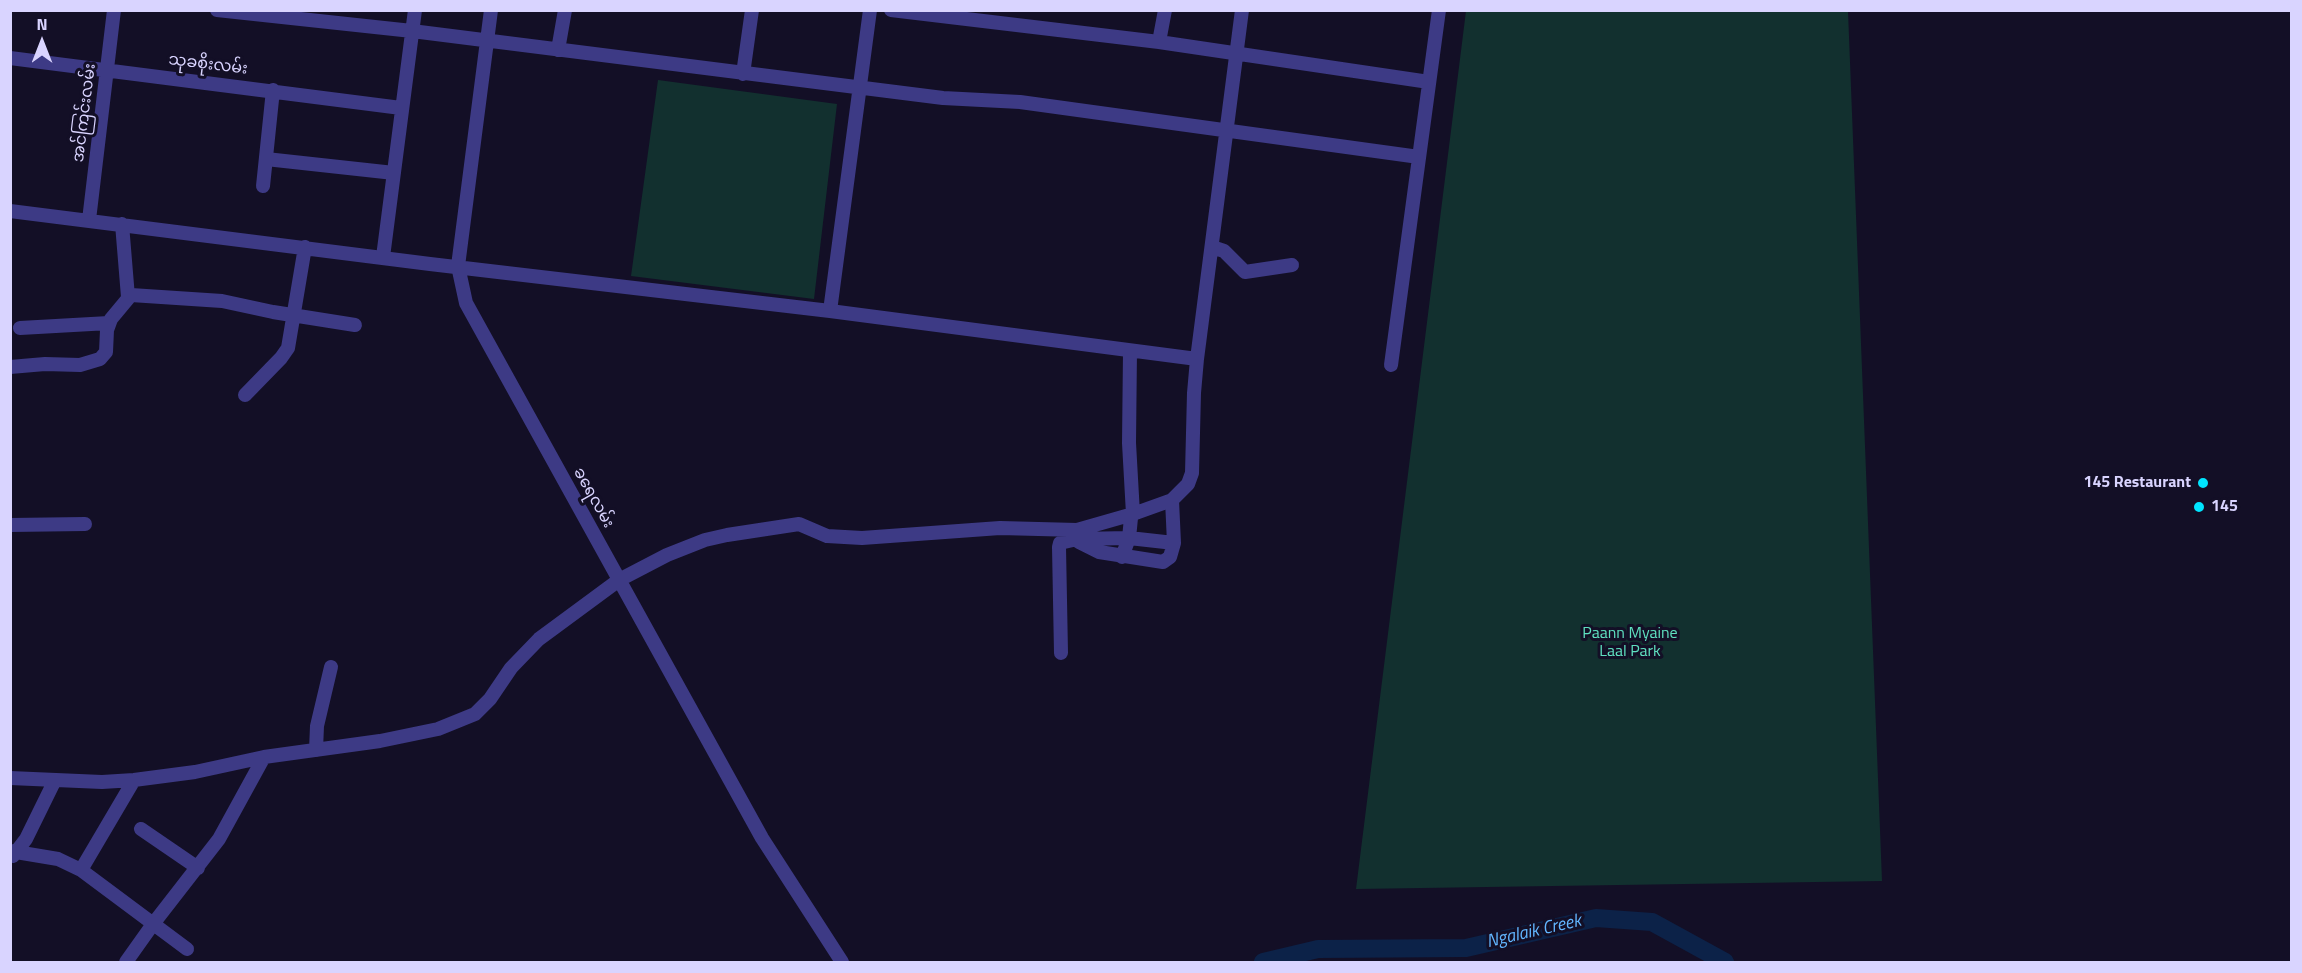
<!DOCTYPE html>
<html>
<head>
<meta charset="utf-8">
<style>
  body { margin:0 }
  #map { position:relative; width:2302px; height:973px; overflow:hidden; background:#130f26; font-family:"Titillium Web",sans-serif }
  canvas { display:block }
  .frame { position:absolute; inset:0; border:12px solid #d9d4ff; pointer-events:none }
  .north { position:absolute; left:12px; top:12px; width:60px; height:60px; -webkit-text-stroke:4px #130f26; paint-order:stroke; rotate:0deg; font-size:16px; font-weight:700; line-height:24px; text-align:center; color:#d9d4ff }
  .north::after { content:''; display:block; margin:auto; width:21px; height:27px; background:#d9d4ff; clip-path:polygon(50% 0,100% 100%,50% 72%,0 100%) }
</style>
</head>
<body>
<div id="map">
<canvas width="2302" height="973"></canvas>
<div class="frame"></div>
<div class="north">N</div>
</div>
<script>
const ctx = document.querySelector('canvas').getContext('2d');
ctx.lineJoin = 'round';
function fillPath(path, color) {
  ctx.fillStyle = color;
  ctx.fill(path, 'evenodd');
}
function shape(rows) {
  const path = new Path2D();
  for (const r of rows) {
    path.moveTo(r[0], r[1]);
    for (let i = 2; i < r.length; i += 2) path.lineTo(r[i], r[i + 1]);
  }
  return path;
}
function stroke(path, color, width, dash) {
  ctx.strokeStyle = color;
  ctx.lineWidth = width;
  ctx.lineCap = dash ? 'butt' : 'round';
  ctx.setLineDash(dash || []);
  ctx.stroke(path);
}
function write(font, color, halo, rows, align = 'center') {
  ctx.font = font + ' "Titillium Web","Noto Sans Myanmar",sans-serif';
  ctx.lineWidth = 6;
  ctx.setLineDash([]);
  ctx.textBaseline = 'middle';
  ctx.strokeStyle = halo;
  ctx.fillStyle = color;
  for (const [text, x, y, turn = 0] of rows) {
    ctx.save();
    ctx.translate(x, y);
    ctx.rotate((+turn || 0) * Math.PI / 180);
    ctx.textAlign = isNaN(turn) ? turn : align;
    if (halo) ctx.strokeText(text, 0, 0);
    ctx.fillText(text, 0, 0);
    ctx.restore();
  }
}
const green = shape([
  [1466,11,1848,11,1882,881,1356,889],
  [658,80,837,104,814,299,631,276]
]);
const river = shape([
  [1263,962,1318,949,1466,948,1596,918,1652,922,1725,962]
]);
const minor = shape([
  [217,10,412,31,943,98,1020,102,1419,157],
  [491,10,458,266,466,303,762,838,842,962],
  [891,10,1159,42,1429,82],
  [1159,42,1165,10],
  [558,50,565,10],
  [10,58,401,108],
  [743,74,752,10],
  [266,159,394,173],
  [263,186,273,90],
  [10,211,430,264,830,311,1197,359],
  [89,220,114,10],
  [122,224,128,297],
  [1212,247,1224,251,1245,272,1292,265],
  [383,257,415,10],
  [830,311,870,10],
  [20,328,109,323],
  [1391,365,1439,10],
  [10,367,45,364,80,365,100,359,106,352,107,330,111,319,131,295,222,301,273,312,355,325],
  [245,395,281,358,288,348,305,247],
  [10,525,85,524],
  [1077,537,1079,542,1099,552,1163,562,1170,557,1174,543,1172,500],
  [1122,557,1129,538,1131,518,1133,514,1129,443,1130,351],
  [1061,653,1059,547,1060,543,1077,539,1129,538,1174,543],
  [316,750,317,726,331,667],
  [10,778,102,782,134,780,195,772,264,757,380,741,438,729,475,714,490,699,511,668,539,639,619,580,667,555,705,540,727,535,799,524,827,536,862,538,1000,528,1077,530,1133,514,1172,500,1188,484,1192,473,1194,393,1197,359,1242,10],
  [141,829,198,868],
  [10,851,58,859,81,870,187,949],
  [13,856,26,839,55,780],
  [81,870,134,780],
  [126,962,153,924,219,839,264,757]
]);
const markers = [
  [2203,483,6,"#00e5ff"],
  [2199,507,6,"#00e5ff"]
];
const streetNames = [
  ["သုခစိုးလမ်း",208,65,7],
  ["အင်ကြင်းလမ်း",85,113,-83],
  ["ခရေလမ်း",593,498,61]
];
const poiNames = [
  ["145 Restaurant",2191,483],
  ["145",2211,507,"left"]
];
const parkNames = [
  ["Paann Myaine",1630,634],
  ["Laal Park",1630,652]
];
const waterNames = [
  ["Ngalaik Creek",1534,932,-13]
];
fillPath(green, '#12302f');
stroke(river, '#0c2248', 18);
stroke(minor, '#3d3a85', 14);
for (const [x, y, r, color] of markers) {
  const dot = new Path2D();
  dot.arc(x, y, r, 0, 2 * Math.PI);
  ctx.fillStyle = color;
  ctx.fill(dot);
  stroke(dot, '#130f26', 2);
}
write('16px', '#d9d4ff', '#130f26', streetNames);
write('bold 16px', '#d9d4ff', '#130f26', poiNames, 'right');
write('16px', '#5fe0c0', '#130f26', parkNames);
write('italic 18px', '#62b6ff', '#130f26', waterNames);
</script>
</body>
</html>
